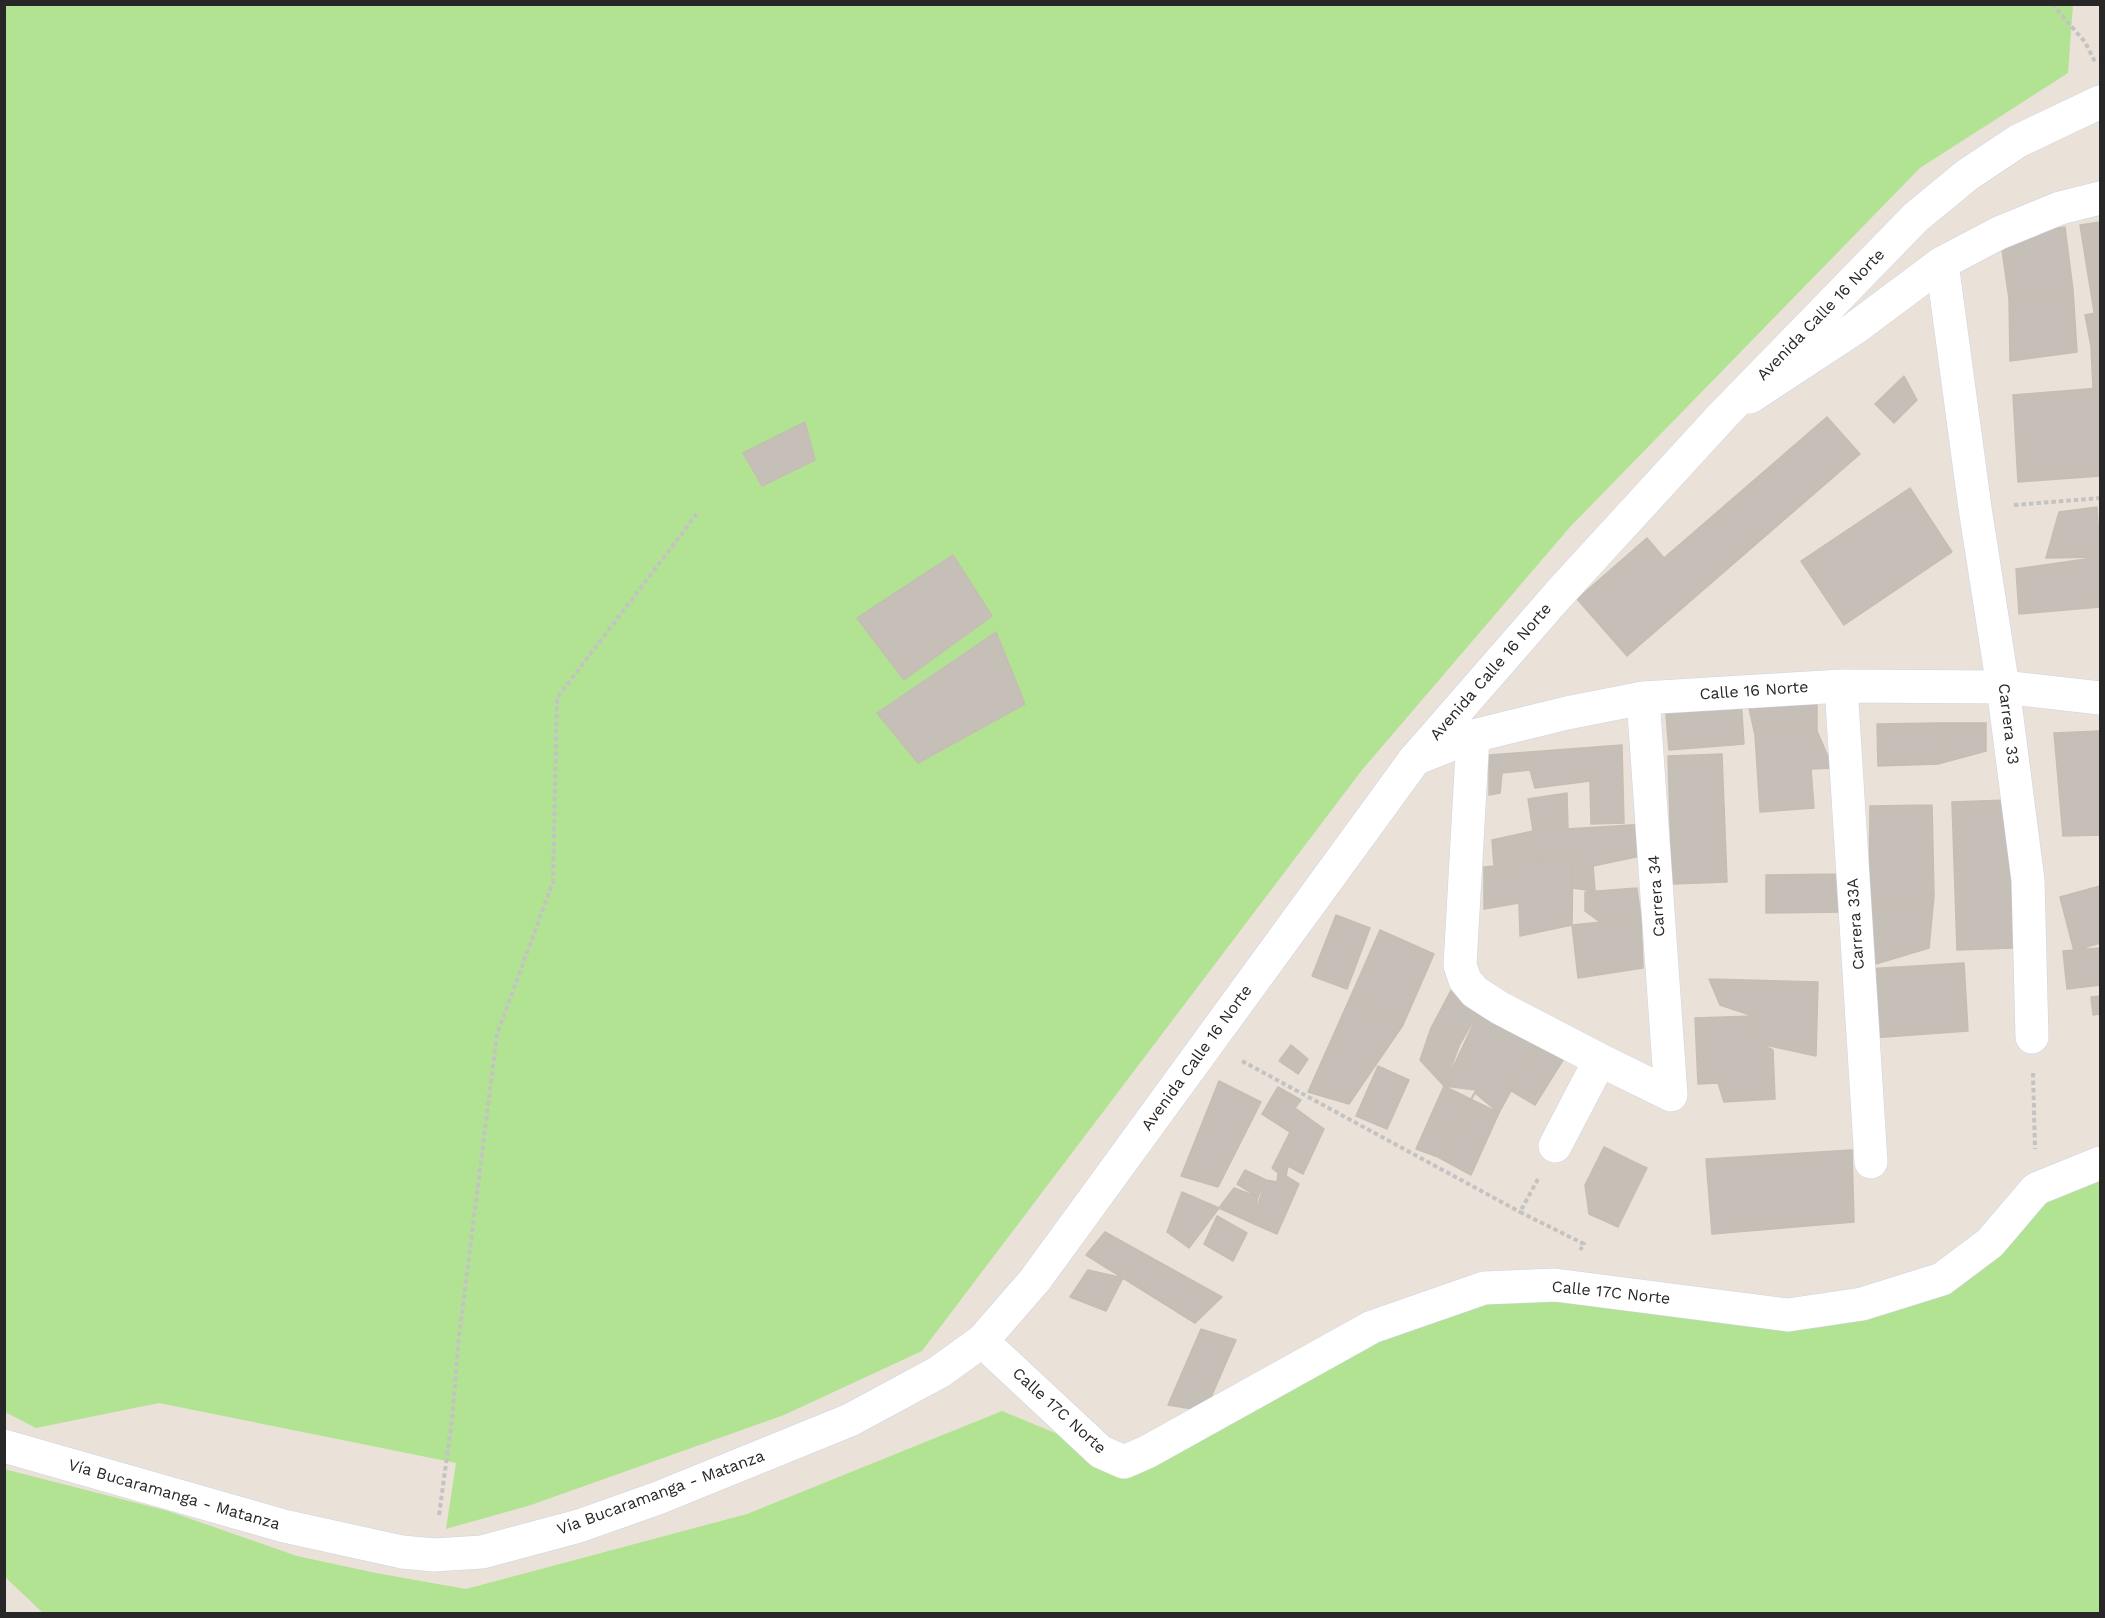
<!DOCTYPE html>
<html>
<head>
<meta charset="utf-8">
<style>
  body { margin:0 }
  #map { position:relative; width:2105px; height:1618px; overflow:hidden; background:#eae2d8; font-family:"Work Sans",sans-serif }
  canvas { display:block }
  .frame { position:absolute; inset:0; border:6px solid #272727; pointer-events:none }
</style>
</head>
<body>
<div id="map">
<canvas width="2105" height="1618"></canvas>
<div class="frame"></div>
</div>
<script>
const ctx = document.querySelector('canvas').getContext('2d');
ctx.lineJoin = 'round';
function fillPath(path, color) {
  ctx.fillStyle = color;
  ctx.fill(path, 'evenodd');
}
function shape(rows) {
  const path = new Path2D();
  for (const r of rows) {
    path.moveTo(r[0], r[1]);
    for (let i = 2; i < r.length; i += 2) path.lineTo(r[i], r[i + 1]);
  }
  return path;
}
function stroke(path, color, width, dash) {
  ctx.strokeStyle = color;
  ctx.lineWidth = width;
  ctx.lineCap = dash ? 'butt' : 'round';
  ctx.setLineDash(dash || []);
  ctx.stroke(path);
}
function write(font, color, halo, rows, align = 'center') {
  ctx.font = font + ' "Work Sans",sans-serif';
  ctx.lineWidth = 4.5;
  ctx.setLineDash([]);
  ctx.textBaseline = 'middle';
  ctx.strokeStyle = halo;
  ctx.fillStyle = color;
  for (const [text, x, y, turn = 0] of rows) {
    ctx.save();
    ctx.translate(x, y);
    ctx.rotate((+turn || 0) * Math.PI / 180);
    ctx.textAlign = isNaN(turn) ? turn : align;
    if (halo) ctx.strokeText(text, 0, 0);
    ctx.fillText(text, 0, 0);
    ctx.restore();
  }
}
const green = shape([
  [4,5,2073,5,2068,73,1920,168,1570,527,1362,770,922,1351,784,1415,531,1505,446,1529,456,1463,159,1403,36,1428,5,1412],
  [2100,1163,2100,1613,43,1613,5,1577,4,1469,168,1511,297,1556,376,1573,466,1589,747,1514,1002,1411,1101,1452,1147,1452,1486,1288,1788,1315,1942,1279,2036,1189]
]);
const building = shape([
  [2100,222,2100,311,2094,312,2080,225,2100,222],
  [2065,227,2073,290,2009,299,2000,236,2065,227],
  [2073,290,2077,352,2010,361,2009,299,2073,290],
  [2100,312,2100,346,2091,346,2085,315,2100,312],
  [2091,346,2100,346,2100,388,2093,389,2091,346],
  [1904,376,1917,400,1894,423,1875,404,1904,376],
  [2100,388,2100,476,2018,482,2013,395,2100,388],
  [1827,417,1860,454,1627,656,1577,599,1647,538,1664,558,1827,417],
  [805,422,815,460,762,486,743,453,805,422],
  [1910,488,1952,552,1844,625,1801,561,1910,488],
  [2097,507,2100,557,2046,558,2059,512,2097,507],
  [953,555,992,616,904,680,857,618,953,555],
  [2100,557,2100,607,2019,614,2016,569,2100,557],
  [996,632,1025,704,918,763,877,713,996,632],
  [1817,690,1817,731,1755,735,1746,695,1817,690],
  [1741,698,1744,744,1669,750,1665,703,1741,698],
  [1938,723,1938,764,1878,766,1877,724,1938,723],
  [1938,723,1986,723,1986,751,1938,764,1938,723],
  [1817,731,1833,768,1811,769,1814,808,1760,812,1755,735,1817,731],
  [2100,731,2100,835,2063,836,2054,733,2100,731],
  [1622,745,1624,823,1591,824,1590,781,1535,788,1530,770,1502,773,1500,793,1489,795,1489,755,1622,745],
  [1722,754,1727,882,1672,884,1668,756,1722,754],
  [1567,793,1568,829,1533,831,1528,799,1567,793],
  [2008,800,2013,948,1957,950,1952,802,2008,800],
  [1932,805,1934,896,1869,897,1870,806,1932,805],
  [1648,824,1650,854,1593,866,1595,891,1572,888,1573,858,1537,861,1533,831,1648,824],
  [1533,831,1537,861,1494,866,1492,840,1533,831],
  [1573,858,1572,925,1520,936,1519,903,1484,909,1484,867,1573,858],
  [1843,874,1844,912,1766,913,1766,875,1843,874],
  [2100,886,2100,943,2074,951,2060,897,2100,886],
  [1637,888,1641,918,1600,922,1585,911,1585,892,1637,888],
  [1934,896,1929,948,1869,966,1869,897,1934,896],
  [1336,915,1370,928,1347,989,1312,976,1336,915],
  [1641,918,1643,968,1578,978,1572,925,1641,918],
  [1380,930,1434,954,1403,1025,1349,1000,1380,930],
  [2100,948,2100,985,2067,989,2063,951,2100,948],
  [1964,963,1968,1031,1871,1038,1866,969,1964,963],
  [1709,979,1818,982,1816,1056,1761,1044,1753,1016,1720,1005,1709,979],
  [1456,981,1482,1006,1460,1044,1431,1028,1456,981],
  [2100,996,2100,1014,2093,1015,2091,997,2100,996],
  [1349,1000,1403,1025,1349,1104,1308,1092,1349,1000],
  [1482,1006,1542,1034,1499,1113,1444,1086,1482,1006],
  [1753,1016,1761,1044,1773,1050,1775,1099,1724,1102,1718,1083,1698,1084,1695,1018,1753,1016],
  [1431,1028,1460,1044,1444,1086,1420,1060,1431,1028],
  [1291,1045,1308,1059,1298,1074,1279,1061,1291,1045],
  [1537,1045,1563,1060,1535,1105,1510,1090,1537,1045],
  [1378,1066,1409,1080,1387,1129,1356,1116,1378,1066],
  [1219,1081,1261,1102,1218,1187,1181,1176,1219,1081],
  [1444,1086,1476,1090,1438,1157,1416,1149,1444,1086],
  [1278,1087,1301,1100,1295,1108,1324,1129,1303,1174,1288,1166,1286,1176,1299,1184,1277,1234,1252,1223,1266,1180,1277,1182,1278,1173,1272,1168,1290,1132,1262,1114,1278,1087],
  [1475,1093,1499,1113,1471,1175,1438,1157,1475,1093],
  [1604,1147,1618,1154,1589,1214,1585,1185,1604,1147],
  [1852,1150,1854,1222,1712,1234,1706,1159,1852,1150],
  [1618,1154,1634,1162,1605,1221,1589,1214,1618,1154],
  [1634,1162,1647,1168,1618,1227,1605,1221,1634,1162],
  [1245,1170,1266,1180,1258,1197,1237,1184,1245,1170],
  [1234,1188,1258,1197,1252,1223,1219,1208,1234,1188],
  [1182,1192,1219,1208,1189,1248,1167,1232,1182,1192],
  [1217,1216,1247,1233,1233,1261,1204,1244,1217,1216],
  [1105,1232,1222,1297,1195,1323,1086,1255,1105,1232],
  [1088,1270,1123,1278,1106,1311,1070,1297,1088,1270],
  [1201,1329,1236,1340,1205,1411,1168,1405,1201,1329]
]);
const path = shape([
  [2052,4,2085,42,2096,64],
  [2014,505,2100,498],
  [1242,1061,1520,1212],
  [2033,1073,2035,1149],
  [1538,1179,1520,1212,1584,1244,1580,1250],
  [439,1515,452,1420,459,1336,497,1034,553,882,557,698,699,511]
]);
const minor = shape([
  [1942,263,1975,508,2003,687,2028,880,2032,1037],
  [1750,397,1855,328,1942,263,1999,233,2060,208,2100,198],
  [1841,686,1871,1162],
  [1473,736,1460,965,1465,980,1475,992,1500,1008,1600,1060,1671,1095,1643,698],
  [1415,759,1473,736,1567,713,1643,698,1841,686,2003,687,2100,698],
  [1555,1146,1600,1060],
  [982,1341,1101,1452,1124,1462,1147,1452,1372,1327,1484,1288,1555,1285,1788,1315,1862,1304,1942,1279,1990,1243,2036,1189,2100,1163]
]);
const tertiary = shape([
  [4,1446,284,1526,402,1552,434,1555,482,1552,579,1526,658,1498,850,1420,939,1372,982,1341,1035,1280,1415,759,1558,595,1723,415,1916,217,1967,175,2018,141,2100,102]
]);
const streetNames = [
  ["Avenida Calle 16 Norte",1821,315,-46],
  ["Avenida Calle 16 Norte",1491,672,-49],
  ["Calle 16 Norte",1754,691,-4],
  ["Carrera 33",2008,724,83],
  ["Carrera 34",1657,896,-94],
  ["Carrera 33A",1856,924,-94],
  ["Avenida Calle 16 Norte",1197,1058,-54],
  ["Calle 17C Norte",1611,1293,6],
  ["Calle 17C Norte",1059,1411,42],
  ["Vía Bucaramanga - Matanza",661,1493,-20],
  ["Vía Bucaramanga - Matanza",174,1495,16]
];
fillPath(green, '#b2e393');
fillPath(building, '#c5bfb8');
stroke(building, '#c5beb2', 1.5);
stroke(minor, '#ced2e1', 34);
stroke(tertiary, '#ced2e1', 34);
stroke(path, '#c3c3c3', 4, [4.5, 3]);
stroke(minor, '#fff', 33);
stroke(tertiary, '#fff', 33);
write('16px', '#272727', '#fff', streetNames);
</script>
</body>
</html>
